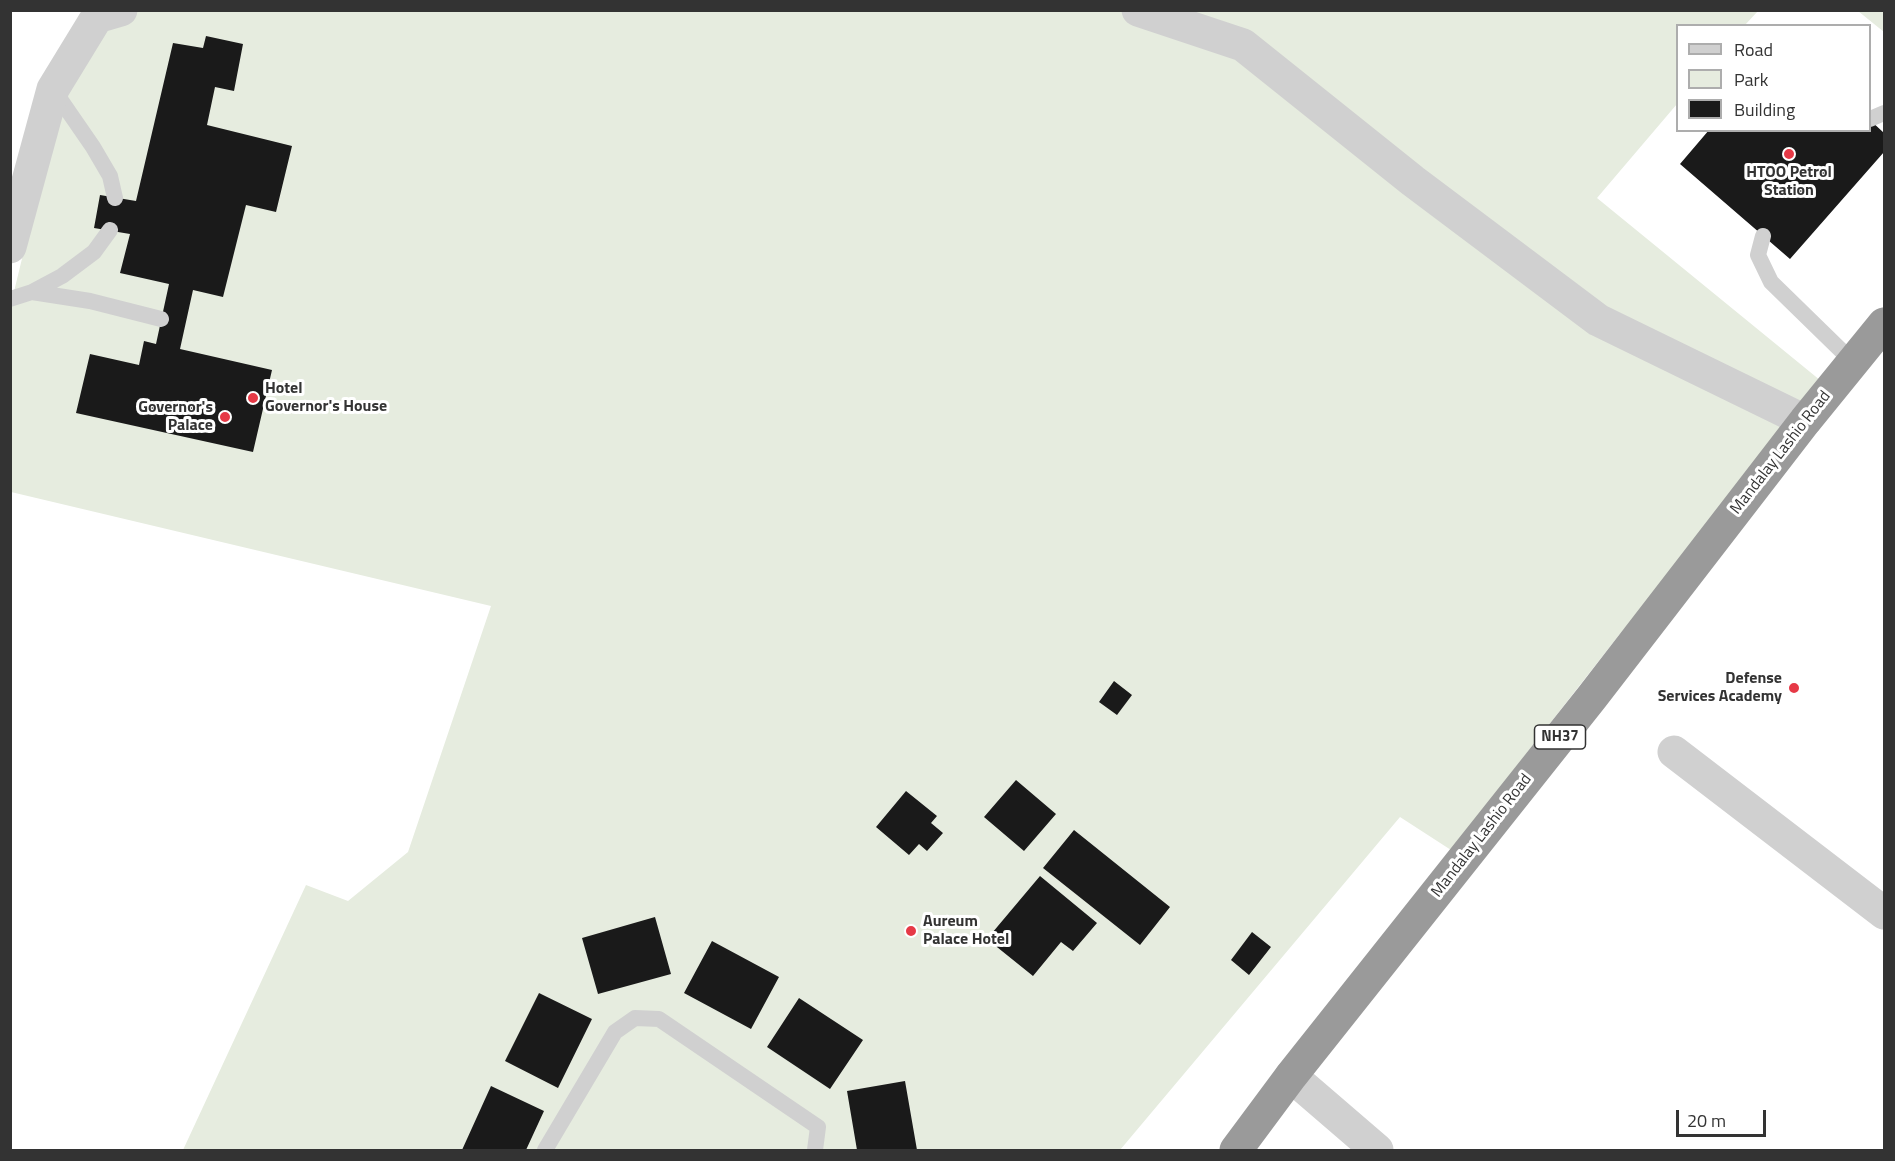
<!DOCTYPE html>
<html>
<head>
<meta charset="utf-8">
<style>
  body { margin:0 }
  #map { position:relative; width:1895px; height:1161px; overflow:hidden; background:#fff; font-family:"Titillium Web",sans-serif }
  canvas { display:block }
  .frame { position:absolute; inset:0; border:12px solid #333; pointer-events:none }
  .legend { position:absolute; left:1676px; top:24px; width:195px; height:108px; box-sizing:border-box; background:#fff; border:2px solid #adadad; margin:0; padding:8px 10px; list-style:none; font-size:18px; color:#333 }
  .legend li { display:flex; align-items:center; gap:12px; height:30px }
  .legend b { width:30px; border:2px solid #adadad }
  .scale { position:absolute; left:1676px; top:1110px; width:90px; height:27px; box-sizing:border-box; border:3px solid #333; border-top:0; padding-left:8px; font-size:18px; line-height:21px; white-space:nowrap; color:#333; -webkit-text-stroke:4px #fff; paint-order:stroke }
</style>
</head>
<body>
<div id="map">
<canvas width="1895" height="1161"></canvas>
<div class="frame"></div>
<ul class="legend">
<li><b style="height:8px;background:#d0d0d0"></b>Road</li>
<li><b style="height:16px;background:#e6ecdf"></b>Park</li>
<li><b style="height:16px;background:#1a1a1a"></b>Building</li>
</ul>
<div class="scale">20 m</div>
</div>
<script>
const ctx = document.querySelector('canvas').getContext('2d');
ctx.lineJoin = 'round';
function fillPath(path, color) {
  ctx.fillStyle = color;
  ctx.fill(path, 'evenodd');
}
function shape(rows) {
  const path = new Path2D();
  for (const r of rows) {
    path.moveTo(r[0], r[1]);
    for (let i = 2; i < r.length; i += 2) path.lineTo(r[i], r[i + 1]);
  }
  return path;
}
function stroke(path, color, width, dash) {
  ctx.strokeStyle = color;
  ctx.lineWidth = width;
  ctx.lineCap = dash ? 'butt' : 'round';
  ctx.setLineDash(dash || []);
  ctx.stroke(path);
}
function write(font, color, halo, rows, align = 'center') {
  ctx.font = font + ' "Titillium Web",sans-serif';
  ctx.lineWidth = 6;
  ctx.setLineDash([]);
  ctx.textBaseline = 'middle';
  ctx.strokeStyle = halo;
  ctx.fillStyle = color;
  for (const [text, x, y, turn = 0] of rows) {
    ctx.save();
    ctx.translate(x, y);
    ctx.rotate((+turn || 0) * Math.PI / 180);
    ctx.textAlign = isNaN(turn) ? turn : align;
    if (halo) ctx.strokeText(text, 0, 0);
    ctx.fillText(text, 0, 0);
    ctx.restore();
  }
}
const green = shape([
  [97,11,1758,11,1745,25,1678,26,1677,104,1597,198,1826,385,1619,635,1451,850,1400,817,1120,1150,183,1150,306,885,348,901,408,852,491,606,11,492,11,304,51,139],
  [1858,11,1884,11,1884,32]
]);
const building = shape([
  [206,36,243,44,234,91,215,87,207,125,292,146,276,212,246,205,223,297,193,290,180,349,272,370,253,452,76,413,90,354,139,365,144,341,156,344,169,284,120,273,130,234,94,228,100,195,136,201,173,43,203,48],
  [1870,120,1884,133,1884,152,1790,259,1680,164,1709,130,1870,130],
  [1114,681,1132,695,1117,715,1099,702],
  [1016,780,1056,814,1024,851,984,817],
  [906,791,937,816,931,823,943,833,927,851,919,844,909,855,876,827],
  [1074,830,1170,907,1140,945,1043,868],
  [1040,876,1097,923,1073,951,1061,942,1033,976,987,939],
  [655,917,671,974,598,994,582,938],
  [1252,932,1271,947,1249,975,1231,960],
  [712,941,779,977,751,1029,684,993],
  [539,993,592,1019,558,1088,505,1061],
  [799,998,863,1040,830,1089,767,1047],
  [905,1081,917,1150,857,1150,847,1091],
  [491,1086,544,1111,526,1150,462,1150]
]);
const lane = shape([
  [53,89,93,147,110,176,115,198],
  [1870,119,1884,113],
  [1763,236,1758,255,1771,282,1853,362],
  [32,292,62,276,94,252,110,230],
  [10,299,32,292,90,301,161,319],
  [545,1150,615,1032,635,1018,659,1019,818,1127,815,1150]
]);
const street = shape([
  [1138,10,1243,45,1413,181,1598,320,1805,421],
  [10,247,53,89,97,17,121,10],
  [1674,752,1884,913],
  [1291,1076,1377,1150]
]);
const highway = shape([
  [1236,1150,1291,1076,1592,697,1805,421,1884,324]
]);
const markers = [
  [1789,154,6,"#e63946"],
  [253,398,6,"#e63946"],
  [225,417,6,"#e63946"],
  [1794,688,6,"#e63946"],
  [911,931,6,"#e63946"]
];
const shields = [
  [1560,737,51]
];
const shieldNames = [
  ["NH37",1560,737]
];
const poiNames = [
  ["HTOO Petrol",1789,173,"center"],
  ["Station",1789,191,"center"],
  ["Hotel",265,389],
  ["Governor's House",265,407],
  ["Governor's",213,408,"right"],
  ["Palace",213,426,"right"],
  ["Defense",1782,679,"right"],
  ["Services Academy",1782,697,"right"],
  ["Aureum",923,922],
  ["Palace Hotel",923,940]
];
const streetNames = [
  ["Mandalay Lashio Road",1781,453,-52],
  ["Mandalay Lashio Road",1482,836,-52]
];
fillPath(green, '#e6ecdf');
fillPath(building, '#1a1a1a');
stroke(lane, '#d0d0d0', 16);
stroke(street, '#d0d0d0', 33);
stroke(highway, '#9a9a9a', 33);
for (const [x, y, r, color] of markers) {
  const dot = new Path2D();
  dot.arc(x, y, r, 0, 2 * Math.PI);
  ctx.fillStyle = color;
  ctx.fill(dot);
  stroke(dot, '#fff', 2);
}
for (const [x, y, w] of shields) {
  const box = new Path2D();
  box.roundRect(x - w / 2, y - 12, w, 24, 4.5);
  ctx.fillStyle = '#fff';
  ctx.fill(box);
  stroke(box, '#333', 1.5);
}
write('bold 15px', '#333', null, shieldNames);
write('bold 16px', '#333', '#fff', poiNames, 'left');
write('16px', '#333', '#fff', streetNames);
</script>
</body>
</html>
